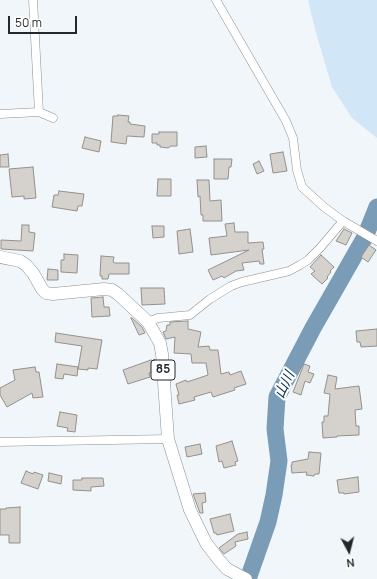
<!DOCTYPE html>
<html>
<head>
<meta charset="utf-8">
<style>
  body { margin:0 }
  #map { position:relative; width:377px; height:579px; overflow:hidden; background:#f0f6fa; font-family:Manrope,sans-serif }
  canvas { display:block }
  .north { position:absolute; left:329px; top:531px; width:40px; height:40px; -webkit-text-stroke:3px #fff; paint-order:stroke; rotate:173deg; font-size:11px; font-weight:700; line-height:16px; text-align:center; color:#252728 }
  .north::after { content:''; display:block; margin:auto; width:14px; height:18px; background:#252728; clip-path:polygon(50% 0,100% 100%,50% 72%,0 100%) }
  .scale { position:absolute; left:8px; top:16px; width:69px; height:18px; box-sizing:border-box; border:2px solid #252728; border-top:0; padding-left:5px; font-size:12px; line-height:14px; white-space:nowrap; color:#252728; -webkit-text-stroke:3px #fff; paint-order:stroke }
</style>
</head>
<body>
<div id="map">
<canvas width="377" height="579"></canvas>
<div class="north">N</div>
<div class="scale">50 m</div>
</div>
<script>
const ctx = document.querySelector('canvas').getContext('2d');
ctx.lineJoin = 'round';
function fillPath(path, color) {
  ctx.fillStyle = color;
  ctx.fill(path, 'evenodd');
}
function shape(rows) {
  const path = new Path2D();
  for (const r of rows) {
    path.moveTo(r[0], r[1]);
    for (let i = 2; i < r.length; i += 2) path.lineTo(r[i], r[i + 1]);
  }
  return path;
}
function stroke(path, color, width, dash) {
  ctx.strokeStyle = color;
  ctx.lineWidth = width;
  ctx.lineCap = dash ? 'butt' : 'round';
  ctx.setLineDash(dash || []);
  ctx.stroke(path);
}
function write(font, color, halo, rows, align = 'center') {
  ctx.font = font + ' Manrope,"Noto Sans JP",sans-serif';
  ctx.lineWidth = 4;
  ctx.setLineDash([]);
  ctx.textBaseline = 'middle';
  ctx.strokeStyle = halo;
  ctx.fillStyle = color;
  for (const [text, x, y, turn = 0] of rows) {
    ctx.save();
    ctx.translate(x, y);
    ctx.rotate((+turn || 0) * Math.PI / 180);
    ctx.textAlign = isNaN(turn) ? turn : align;
    if (halo) ctx.strokeText(text, 0, 0);
    ctx.fillText(text, 0, 0);
    ctx.restore();
  }
}
const green = shape([
  [308,0,377,0,377,138,352,118,332,87,316,33]
]);
const river = shape([
  [248,579,268,522,274,495,279,461,275,429,277,397,313,328,365,237,377,207]
]);
const building = shape([
  [118,115,129,116,128,122,130,122,130,124,145,126,144,137,127,136,126,144,111,142,113,116,118,116,118,115],
  [159,132,177,132,177,146,171,146,168,148,160,147,160,145,157,145,157,143,152,143,152,134,159,134,159,132],
  [85,137,101,141,99,152,82,148,85,137],
  [206,146,207,157,195,158,195,147,206,146],
  [283,152,287,171,273,173,270,154,283,152],
  [8,154,9,167,0,167,0,155,8,154],
  [214,159,232,159,231,167,229,167,228,179,214,179,214,159],
  [259,161,264,171,257,174,253,164,259,161],
  [33,167,36,198,24,199,24,196,12,197,9,169,33,167],
  [158,179,171,179,171,196,157,196,158,179],
  [197,180,209,180,210,201,221,200,222,221,203,221,203,215,201,215,200,196,198,197,197,180],
  [59,191,84,194,82,206,78,206,77,211,52,207,54,195,58,195,59,191],
  [234,223,235,232,248,232,248,243,263,242,264,249,262,249,264,264,260,264,259,261,242,263,244,270,236,271,224,278,222,276,213,280,208,270,249,250,211,255,209,238,227,236,225,224,234,223],
  [22,225,29,225,29,232,35,233,33,251,1,249,1,240,21,241,22,225],
  [152,226,164,226,164,237,153,238,152,226],
  [190,229,193,252,179,254,177,231,190,229],
  [344,229,352,233,346,245,336,241,344,229],
  [369,245,376,250,368,262,361,257,369,245],
  [64,254,78,255,77,273,61,272,61,260,64,260,64,254],
  [321,255,334,267,330,271,331,272,327,277,328,278,322,284,311,274,315,271,310,267,321,255],
  [101,256,114,257,113,262,115,263,129,263,129,274,109,274,108,279,102,279,102,276,100,276,101,256],
  [48,269,58,270,58,280,47,280,48,269],
  [141,288,164,288,165,304,142,305,141,288],
  [103,297,104,307,109,307,110,316,92,317,91,298,103,297],
  [131,318,132,318,142,327,145,333,139,335,131,318],
  [188,321,188,329,201,332,198,347,209,346,210,350,218,350,221,374,229,372,230,375,241,371,246,384,234,388,235,390,213,397,211,392,194,397,195,400,179,404,177,395,179,395,176,384,186,380,187,382,208,375,206,363,192,363,191,354,174,353,175,337,166,339,163,332,166,331,167,325,170,325,170,322,188,321],
  [377,329,377,346,361,347,360,342,357,342,356,331,377,329],
  [56,333,102,340,97,369,88,368,88,370,78,369,82,346,55,342,56,333],
  [151,360,155,371,149,373,150,377,128,384,123,370,151,360],
  [57,364,78,367,77,376,64,374,63,379,55,378,57,364],
  [304,364,310,366,308,372,314,374,310,383,305,381,301,395,293,392,304,364],
  [35,367,36,372,39,372,43,397,33,398,32,393,7,407,0,395,0,388,15,380,13,370,35,367],
  [328,375,337,377,335,389,359,386,362,409,355,410,356,426,359,426,359,435,337,436,337,437,323,438,322,422,324,422,324,416,328,416,330,394,324,393,328,375],
  [60,412,77,415,75,432,67,431,68,428,57,426,60,412],
  [232,441,238,461,235,462,236,465,224,468,222,461,219,462,216,446,232,441],
  [200,444,202,454,187,457,185,447,200,444],
  [309,452,321,453,319,474,315,474,314,476,306,475,307,472,292,473,291,465,292,465,292,462,308,459,309,452],
  [26,471,33,474,34,472,43,475,38,489,21,483,26,471],
  [49,473,62,476,61,484,48,481,49,473],
  [358,477,359,492,344,494,344,493,339,493,337,480,358,477],
  [82,478,103,478,104,486,91,487,91,491,73,490,73,480,82,480,82,478],
  [205,493,206,502,202,503,203,513,200,513,193,494,205,493],
  [20,507,20,543,9,543,9,535,0,535,0,509,6,509,6,508,20,507],
  [230,514,234,531,217,535,216,533,214,533,210,519,230,514],
  [247,532,248,539,235,542,236,546,224,554,219,548,238,534,247,532]
]);
const street = shape([
  [33,0,39,112],
  [216,0,286,121,293,138,297,170,302,187,324,207,343,221,377,241],
  [0,114,39,112,53,118],
  [148,322,158,318,190,315,210,299,231,286,242,282,289,271,300,265,308,260,320,248,343,221],
  [0,442,168,439]
]);
const primary = shape([
  [0,257,20,261,26,265,33,273,42,289,46,293,53,294,104,289,112,290,118,294,148,322,160,343,162,354,168,439,190,510,206,543,219,560,227,569,246,579]
]);
const shields = [
  [163,370,24]
];
const shieldNames = [
  ["85",163,370]
];
const waterNames = [
  ["山川",285,385,-65]
];
fillPath(green, '#d1e6f7');
stroke(river, '#7a9cb6', 17);
fillPath(building, '#d5d1cc');
stroke(building, '#94908c', 1);
stroke(street, '#8b9094', 9);
stroke(primary, '#8b9094', 13);
stroke(street, '#fff', 8);
stroke(primary, '#fff', 12);
for (const [x, y, w] of shields) {
  const box = new Path2D();
  box.roundRect(x - w / 2, y - 10, w, 20, 3);
  ctx.fillStyle = '#fff';
  ctx.fill(box);
  stroke(box, '#252728', 1);
}
write('bold 12px', '#252728', null, shieldNames);
write('italic 14px', '#002e49', '#fff', waterNames);
</script>
</body>
</html>
